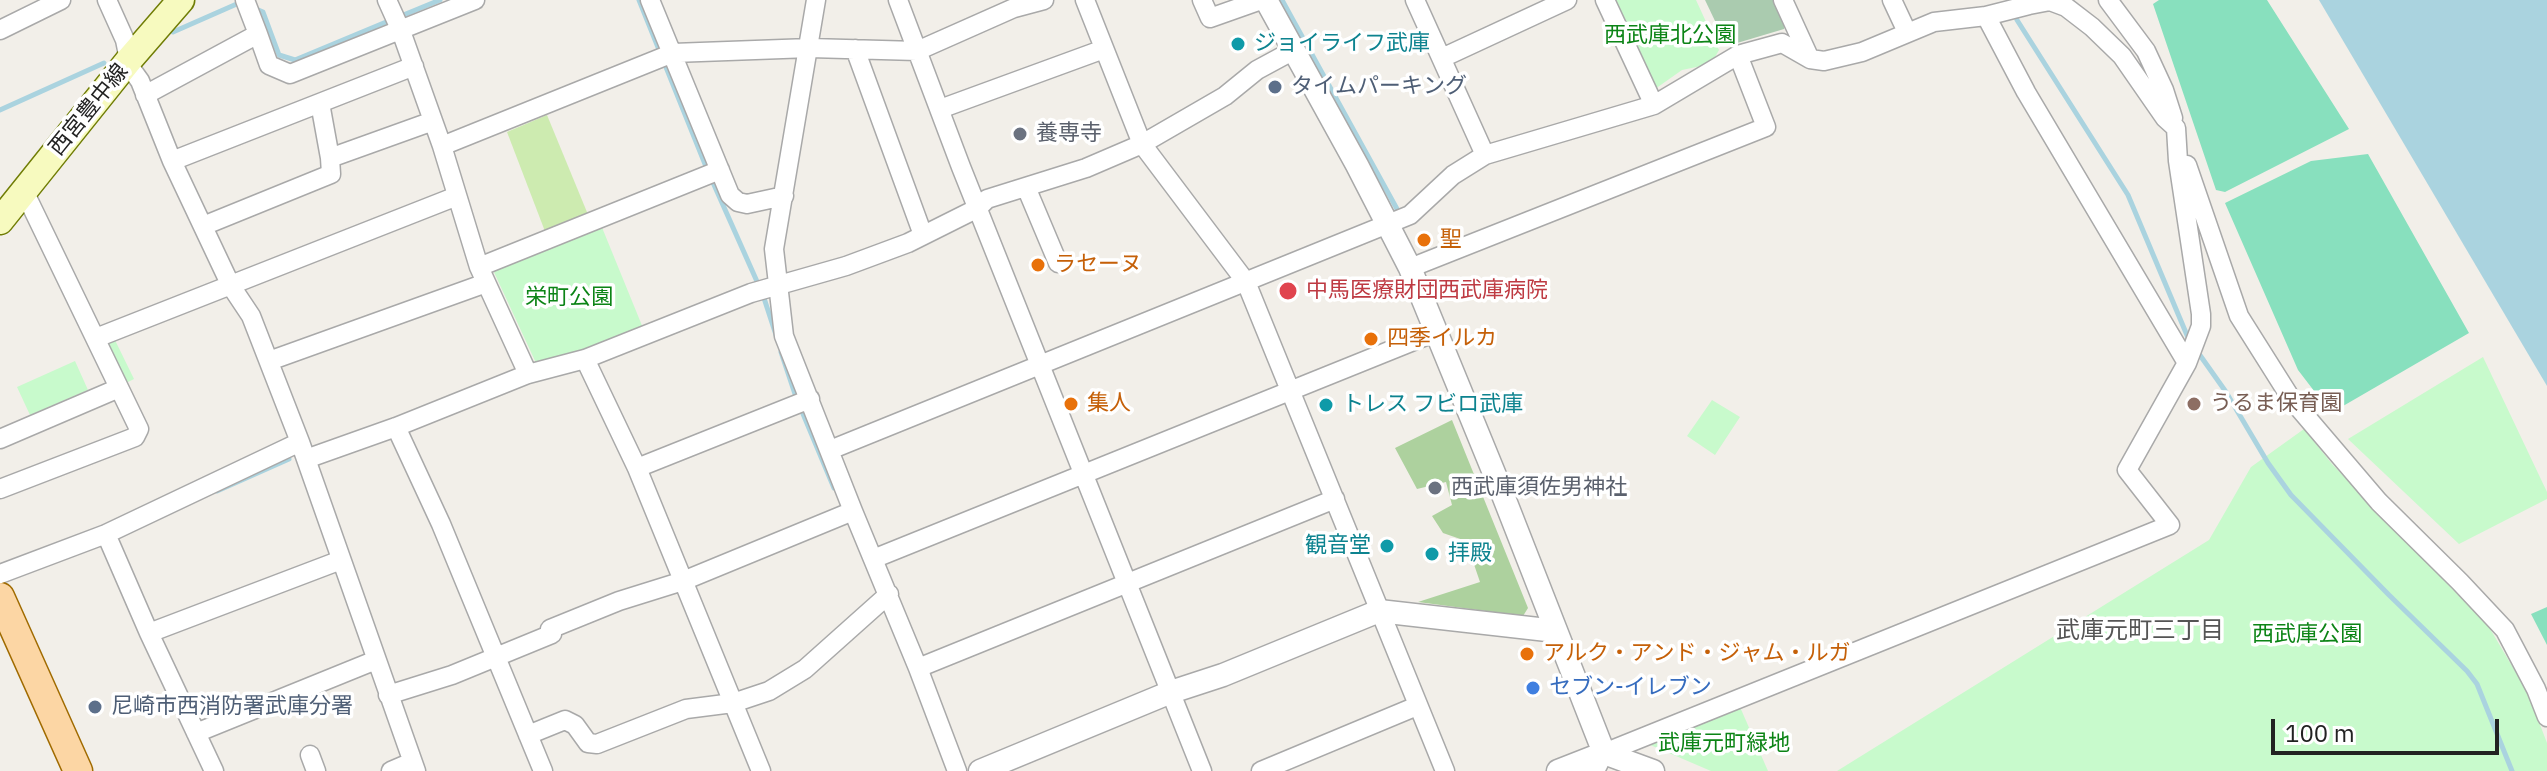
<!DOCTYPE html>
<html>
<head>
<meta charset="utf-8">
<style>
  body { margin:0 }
  #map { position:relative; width:2547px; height:771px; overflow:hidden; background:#f2efe9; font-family:"IBM Plex Sans",sans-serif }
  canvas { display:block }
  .scale { position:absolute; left:2271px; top:719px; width:228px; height:36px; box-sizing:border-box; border:4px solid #222; border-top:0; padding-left:10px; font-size:24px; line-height:28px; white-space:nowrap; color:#222; -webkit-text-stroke:6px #fff; paint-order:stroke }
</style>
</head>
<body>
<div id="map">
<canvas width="2547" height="771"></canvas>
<div class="scale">100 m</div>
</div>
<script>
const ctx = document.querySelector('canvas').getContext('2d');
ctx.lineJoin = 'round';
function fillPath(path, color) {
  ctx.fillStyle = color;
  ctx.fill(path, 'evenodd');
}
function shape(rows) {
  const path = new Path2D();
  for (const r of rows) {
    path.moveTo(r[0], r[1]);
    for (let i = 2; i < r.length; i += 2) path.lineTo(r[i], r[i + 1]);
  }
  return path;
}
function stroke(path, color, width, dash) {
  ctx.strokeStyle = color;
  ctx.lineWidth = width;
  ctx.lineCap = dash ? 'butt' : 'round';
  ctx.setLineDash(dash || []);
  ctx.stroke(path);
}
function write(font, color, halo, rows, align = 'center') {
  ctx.font = font + ' "IBM Plex Sans","Noto Sans JP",sans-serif';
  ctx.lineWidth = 7;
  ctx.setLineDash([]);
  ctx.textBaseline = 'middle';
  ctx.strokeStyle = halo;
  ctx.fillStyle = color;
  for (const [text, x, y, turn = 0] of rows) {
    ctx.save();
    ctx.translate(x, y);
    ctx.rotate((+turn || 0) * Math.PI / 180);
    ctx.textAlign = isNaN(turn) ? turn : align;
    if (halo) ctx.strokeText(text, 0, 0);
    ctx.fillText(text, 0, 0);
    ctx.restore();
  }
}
const grass = shape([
  [547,115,589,217,546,234,507,132]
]);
const forest = shape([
  [1452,420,1528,608,1523,616,1418,602,1480,582,1466,541,1443,533,1432,516,1452,505,1446,482,1417,489,1395,448]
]);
const cemetery = shape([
  [1705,0,1776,0,1786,22,1784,29,1727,46]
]);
const park = shape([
  [1611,0,1696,0,1719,50,1711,64,1682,70,1655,89],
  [601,225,643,328,584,351,536,363,493,270],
  [113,336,134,379,124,384,104,346],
  [2483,357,2547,492,2547,499,2459,544,2348,439],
  [75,361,88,390,30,415,17,387],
  [1712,400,1740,417,1715,455,1687,436],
  [2304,429,2332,464,2489,627,2528,693,2547,743,2547,771,1837,771,2209,540,2251,467],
  [1740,707,1768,771,1711,771,1648,744]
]);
const pitch = shape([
  [2159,0,2267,0,2349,129,2225,192,2216,190,2153,4],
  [2368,154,2469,333,2331,413,2298,370,2225,203,2311,161],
  [2547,607,2547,645,2531,614]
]);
const water = shape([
  [2319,0,2547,0,2547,386]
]);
const stream = shape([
  [639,0,707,169],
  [1282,0,1397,209],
  [256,9,263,12,279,55,295,60,391,20],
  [401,16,440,0],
  [2017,20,2128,195,2189,340],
  [173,32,239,3,243,4],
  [0,110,104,63],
  [711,178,759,286],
  [763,295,776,335],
  [2197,351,2226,392,2268,463,2291,495,2389,595,2467,671,2477,684,2512,771],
  [781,352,797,400],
  [801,409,834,488],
  [217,491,289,459]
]);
const minor = shape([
  [107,0,125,40,129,60],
  [245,0,258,34],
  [387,0,401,31,442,146,479,267,528,374],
  [650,0,730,195,738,202,747,204,784,196],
  [816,0,774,249,784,336,853,511,918,668,957,771],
  [898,0,961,167,1202,771],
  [1085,0,1142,144,1246,282,1445,771],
  [1202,0,1210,18,1261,0],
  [1415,0,1485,155],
  [1605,0,1654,105],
  [1783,0,1810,59],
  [1892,0,1907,32],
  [2108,0,2146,51,2164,90,2173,118],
  [1986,16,2026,92,2187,363],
  [0,30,61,0],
  [855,49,923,235],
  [1442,58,1567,0],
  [127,63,140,81,172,161,231,286,251,316,300,442,416,771],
  [145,95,258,34,269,65,290,74,475,0],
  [320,103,330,158],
  [940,109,1104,49],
  [442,146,673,53,810,48,917,51,1014,8,1044,0],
  [172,161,414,66],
  [2187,165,2239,316,2292,400,2379,502,2460,582,2505,630,2536,689,2547,717],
  [1026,187,1058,263],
  [203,226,331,174,330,158,433,121],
  [479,267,720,170],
  [1410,268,1766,127,1738,55],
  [96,338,457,196],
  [585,359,637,468,810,399],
  [269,361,486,283],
  [396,427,441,524,543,771],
  [0,439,119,388],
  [830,450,1410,215,1453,175,1485,155,1654,105,1738,55,1782,43,1810,59,1824,61,1862,52,1934,22,1986,16,2029,5,2026,0],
  [306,459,396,427,528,374,585,359,751,293,846,266,908,243,978,208,987,199,1086,168,1142,144,1225,96,1257,70,1294,50],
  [637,468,761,771],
  [0,489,135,437,139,429,24,191],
  [106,534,149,633,214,771],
  [873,559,1436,332],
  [0,574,106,534,300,442],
  [149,633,341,560],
  [918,668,1335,499],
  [388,695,452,675,552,634,550,629,619,601,683,581,853,511],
  [196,733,376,660],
  [528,735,565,720,575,725,588,743,597,744,686,709,733,703,769,691,805,669,889,594],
  [310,755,316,771],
  [391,771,412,762],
  [1261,771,1417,706],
  [1595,771,1604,753,2170,525,2127,470,2187,363,2201,326,2201,314,2178,161,2176,128,2165,118,2122,56,2092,27,2066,7,2050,1,2029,5]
]);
const tertiary = shape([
  [1266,0,1357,165,1410,268,1501,490,1604,753],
  [980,771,1171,692,1223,675,1379,611,1556,631],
  [1558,771,1604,753,1653,771]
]);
const secondary = shape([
  [0,221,129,60,181,0]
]);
const primary = shape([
  [0,597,78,771]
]);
const markers = [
  [1238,44,8,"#0f9aa8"],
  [1275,87,8,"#5c6f8a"],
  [1020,134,8,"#6b7280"],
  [1424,240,8,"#e8710a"],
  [1038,265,8,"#e8710a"],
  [1288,291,10,"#e0444e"],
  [1371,339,8,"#e8710a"],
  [1071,404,8,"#e8710a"],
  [2194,404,8,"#8d6e63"],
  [1326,405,8,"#0f9aa8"],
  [1435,488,8,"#6b7280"],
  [1387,546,8,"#0f9aa8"],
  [1432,554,8,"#0f9aa8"],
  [1527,654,8,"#e8710a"],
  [1533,688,8,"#3f7fe0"],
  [95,707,8,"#5c6f8a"]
];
const parkNames = [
  ["西武庫北公園",1670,36],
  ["栄町公園",569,298],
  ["西武庫公園",2307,635],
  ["武庫元町緑地",1724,744]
];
const cultureNames = [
  ["ジョイライフ武庫",1254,44],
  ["トレス フビロ武庫",1342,405],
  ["観音堂",1371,546,"right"],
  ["拝殿",1448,554]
];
const serviceNames = [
  ["タイムパーキング",1291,87],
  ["尼崎市西消防署武庫分署",111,707]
];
const streetNames = [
  ["西宮豊中線",89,110,-51]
];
const worshipNames = [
  ["養専寺",1036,134],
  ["西武庫須佐男神社",1451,488]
];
const foodNames = [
  ["聖",1440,240],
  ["ラセーヌ",1054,265],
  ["四季イルカ",1387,339],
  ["集人",1087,404],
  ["アルク・アンド・ジャム・ルガ",1543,654]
];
const healthNames = [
  ["中馬医療財団西武庫病院",1306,291]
];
const educationNames = [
  ["うるま保育園",2210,404]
];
const shopNames = [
  ["セブン-イレブン",1549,688]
];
const neighbourhoodNames = [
  ["武庫元町三丁目",2140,631]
];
fillPath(grass, '#cdebb0');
fillPath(forest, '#add19e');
fillPath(cemetery, '#aacbaf');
fillPath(park, '#c8facc');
fillPath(pitch, '#88e0be');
fillPath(water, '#aad3df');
stroke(stream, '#aad3df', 5);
stroke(minor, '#a9a9a9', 21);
stroke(tertiary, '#a9a9a9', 25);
stroke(secondary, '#707d05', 29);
stroke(primary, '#a06b00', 31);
stroke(minor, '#fff', 18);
stroke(tertiary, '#fff', 22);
stroke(secondary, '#f7fabf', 26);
stroke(primary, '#fcd6a4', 28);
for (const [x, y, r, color] of markers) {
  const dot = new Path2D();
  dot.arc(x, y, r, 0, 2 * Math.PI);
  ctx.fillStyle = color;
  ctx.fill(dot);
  stroke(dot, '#fff', 3);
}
write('22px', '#0c8416', '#fff', parkNames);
write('22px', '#0d838f', '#fff', cultureNames, 'left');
write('22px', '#4e5e75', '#fff', serviceNames, 'left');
write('22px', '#222', '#fff', streetNames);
write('22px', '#5b616d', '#fff', worshipNames, 'left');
write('22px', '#c56008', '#fff', foodNames, 'left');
write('22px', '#be3a42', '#fff', healthNames, 'left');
write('22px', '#785e54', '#fff', educationNames, 'left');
write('22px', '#366cbe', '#fff', shopNames, 'left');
write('24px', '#555', '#fff', neighbourhoodNames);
</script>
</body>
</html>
